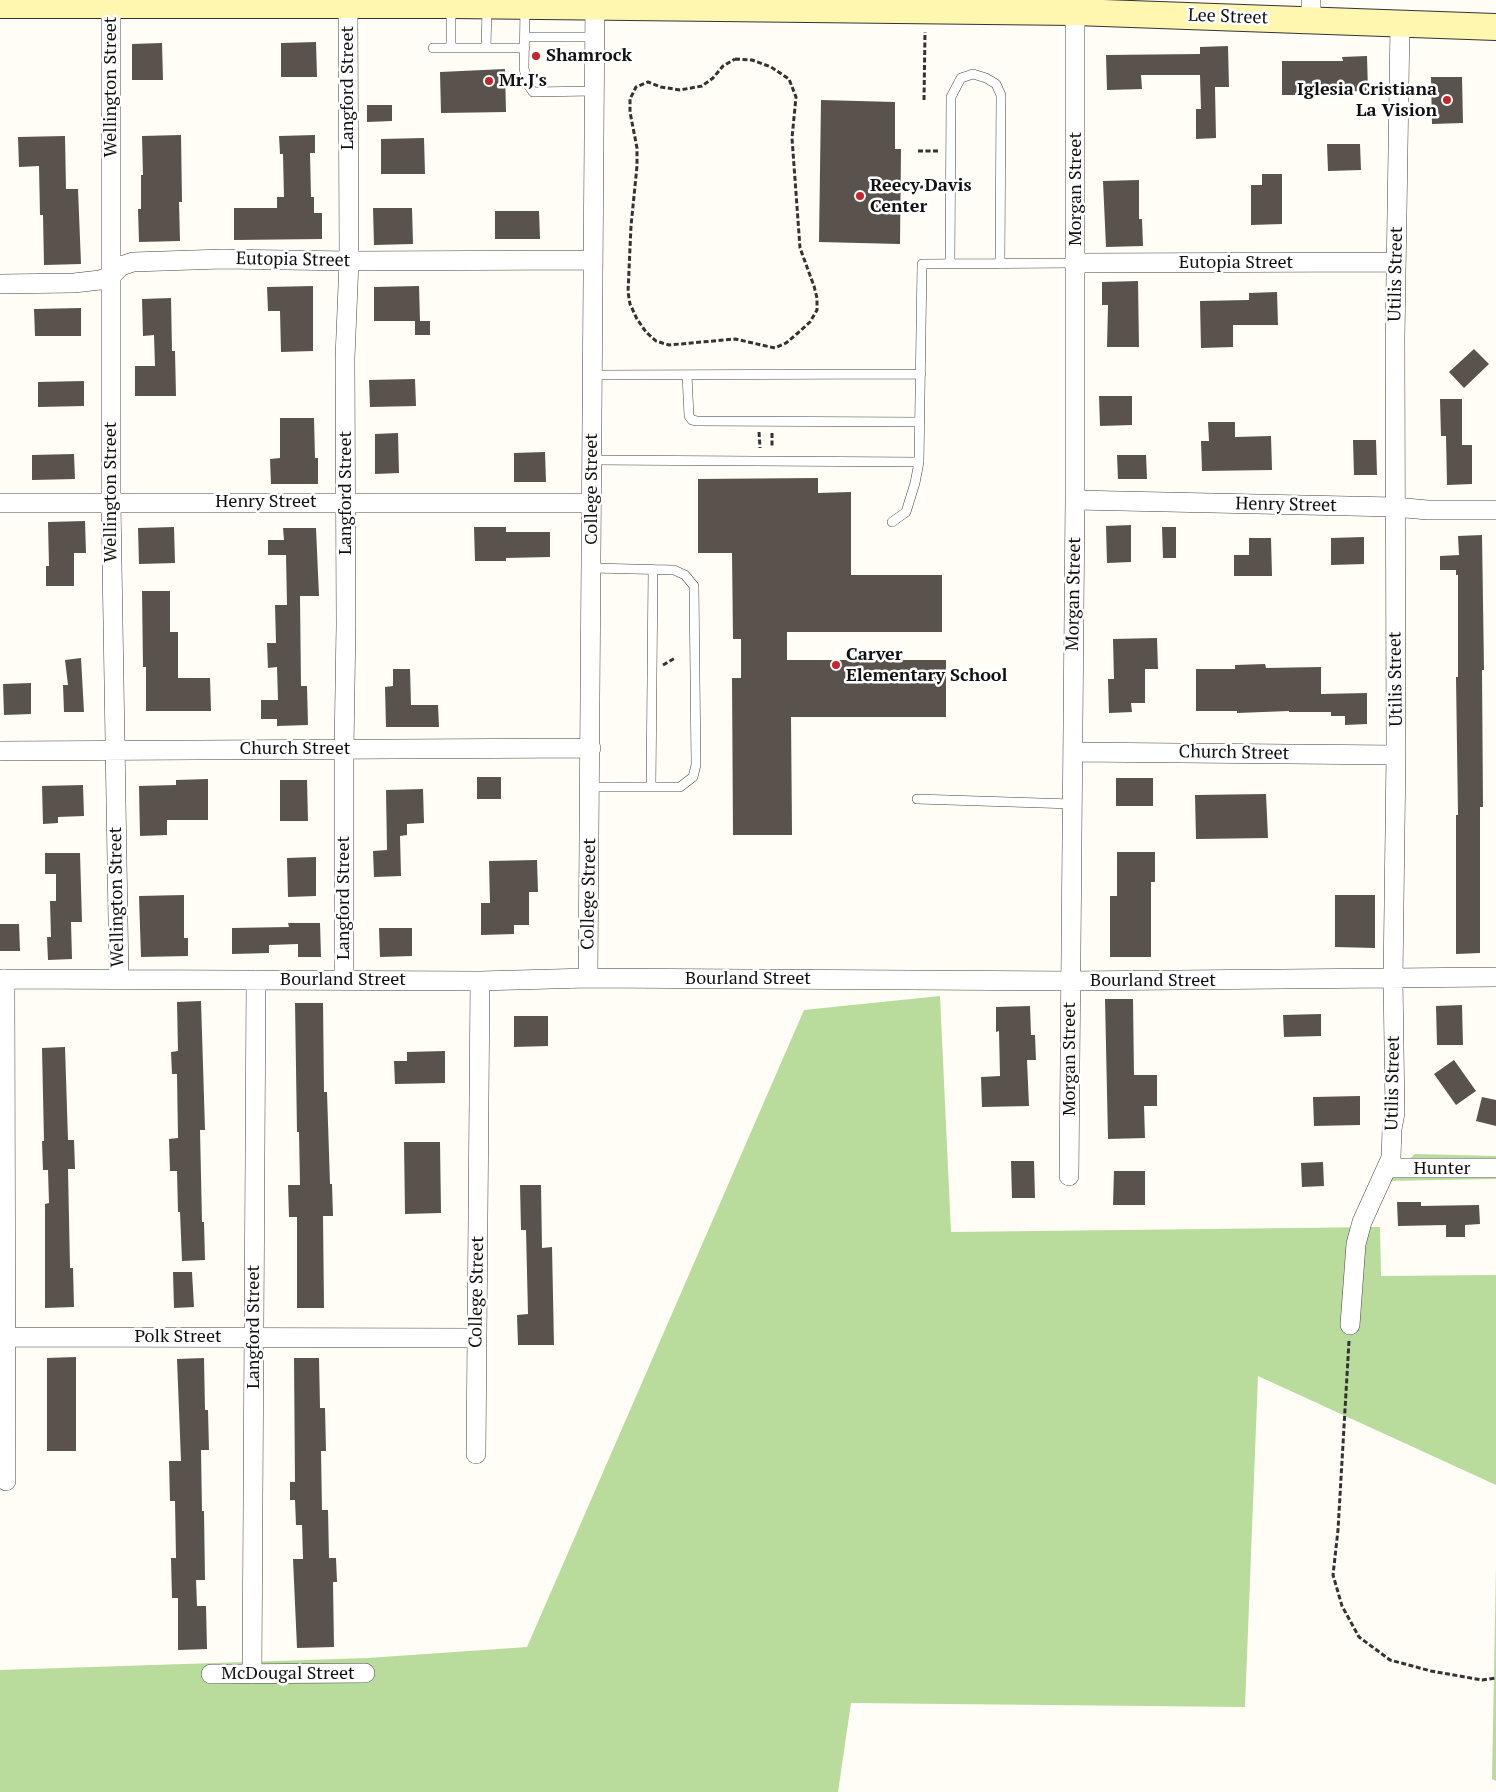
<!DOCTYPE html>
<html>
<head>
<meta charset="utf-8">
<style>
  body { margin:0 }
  canvas { display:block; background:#fffdf5 }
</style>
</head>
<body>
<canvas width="1496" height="1792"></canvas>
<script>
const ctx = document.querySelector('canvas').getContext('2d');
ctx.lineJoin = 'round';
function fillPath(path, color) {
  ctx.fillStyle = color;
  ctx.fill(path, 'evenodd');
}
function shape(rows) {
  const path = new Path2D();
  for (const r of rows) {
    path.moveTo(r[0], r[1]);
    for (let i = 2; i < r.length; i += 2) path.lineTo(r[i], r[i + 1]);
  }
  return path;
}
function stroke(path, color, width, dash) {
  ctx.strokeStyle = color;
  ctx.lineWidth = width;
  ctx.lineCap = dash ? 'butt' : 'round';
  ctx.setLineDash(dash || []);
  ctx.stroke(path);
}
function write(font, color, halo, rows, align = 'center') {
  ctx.font = font + ' "PT Serif",serif';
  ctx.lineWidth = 5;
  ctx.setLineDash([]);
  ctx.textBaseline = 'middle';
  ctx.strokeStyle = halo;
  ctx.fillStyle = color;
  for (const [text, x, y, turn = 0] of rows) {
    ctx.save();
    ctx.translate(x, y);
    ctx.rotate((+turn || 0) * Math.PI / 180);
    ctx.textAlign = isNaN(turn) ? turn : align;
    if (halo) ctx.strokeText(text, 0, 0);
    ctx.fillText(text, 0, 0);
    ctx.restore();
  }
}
const forest = shape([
  [940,996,951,1232,1380,1227,1381,1276,1496,1275,1496,1485,1258,1376,1245,1707,851,1703,838,1792,0,1792,0,1670,368,1658,527,1647,804,1010],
  [1415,1154,1496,1156,1496,1179,1385,1181],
  [1496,1566,1496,1781,1492,1779]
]);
const building = shape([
  [316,42,317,77,281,77,281,43],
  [162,43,163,80,132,80,132,44],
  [1228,46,1229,87,1215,87,1216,138,1196,139,1196,109,1201,109,1200,75,1141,75,1142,89,1107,90,1106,55,1200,54,1200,47],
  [1367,56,1368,91,1319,92,1319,95,1282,95,1282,61,1343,61,1342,57],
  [505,69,506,112,441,113,440,72],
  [1431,77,1462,77,1463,123,1432,124],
  [821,100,895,102,895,149,901,149,900,244,819,242],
  [367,105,392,105,392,121,367,122],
  [181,135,182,202,179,202,180,241,139,242,138,209,141,209,141,175,143,175,142,136],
  [315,135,315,153,310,153,311,197,314,197,314,213,322,213,322,239,234,240,234,208,277,208,277,197,284,197,283,154,280,154,279,136],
  [65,136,66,189,78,189,81,264,44,265,43,215,40,215,39,166,19,167,18,137],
  [424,138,425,174,381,174,381,139],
  [1327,144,1360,144,1361,170,1328,171],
  [1262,174,1282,174,1282,224,1251,225,1251,185,1262,185],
  [1139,180,1139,219,1142,219,1143,246,1106,247,1103,181],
  [373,208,412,208,413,244,374,245],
  [495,211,539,211,540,239,495,239],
  [1138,281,1139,347,1107,347,1108,305,1102,305,1102,282],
  [313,286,313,351,281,352,280,311,268,311,267,287],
  [419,286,420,321,374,321,374,287],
  [1277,292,1278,325,1233,325,1233,347,1201,348,1200,301,1249,300,1249,293],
  [171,298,172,351,175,351,176,396,135,396,135,366,155,366,154,335,143,336,142,299],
  [81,308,81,336,35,336,34,309],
  [415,321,430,321,430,335,415,335],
  [1474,349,1489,364,1464,388,1449,372],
  [415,379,416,406,370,407,369,380],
  [84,381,84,406,38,407,38,382],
  [1099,396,1132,396,1132,425,1100,426],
  [1440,399,1462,399,1462,445,1472,445,1472,484,1447,485,1446,436,1441,436],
  [280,418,314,418,315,458,318,458,318,484,271,484,270,459,280,458],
  [1208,422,1235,422,1235,437,1271,436,1272,470,1202,471,1201,441,1209,441],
  [398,433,399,473,375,474,375,434],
  [1353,440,1376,440,1377,475,1354,475],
  [545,452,546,482,514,482,514,453],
  [74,454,75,479,32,480,32,455],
  [1117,455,1146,455,1147,479,1118,479],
  [818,478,818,493,851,492,851,575,942,575,942,632,787,632,787,660,946,660,946,717,791,717,792,835,733,835,732,678,741,678,741,639,733,639,732,553,698,553,698,479],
  [85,521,86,553,74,553,74,586,46,586,46,566,49,566,48,522],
  [1131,525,1131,562,1107,563,1106,526],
  [174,527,175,563,139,564,138,528],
  [474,527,506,527,506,532,550,532,550,557,506,558,506,561,475,561],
  [1162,527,1176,527,1176,558,1163,558],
  [283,528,316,528,319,596,300,596,301,686,307,686,308,725,277,726,277,719,261,719,261,700,278,700,277,667,268,668,267,643,276,643,275,605,287,605,286,555,268,555,268,540,284,540],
  [1482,535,1484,670,1482,670,1483,807,1480,807,1480,953,1456,954,1456,815,1458,815,1456,677,1458,677,1458,575,1456,575,1456,570,1440,570,1440,556,1459,555,1458,536],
  [1364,537,1364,564,1331,565,1331,538],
  [1249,538,1271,538,1272,576,1234,576,1234,555,1249,555],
  [142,591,170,591,170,632,178,632,178,678,210,678,211,711,146,711,146,667,143,667],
  [1157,638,1158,669,1145,669,1145,703,1131,703,1132,712,1109,713,1108,679,1114,679,1113,639],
  [81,658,84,712,64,712,63,685,68,685,65,660],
  [1265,664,1266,668,1321,667,1321,694,1367,693,1367,724,1345,725,1345,716,1331,716,1331,712,1289,712,1289,711,1237,713,1237,711,1196,711,1196,669,1235,669,1235,665],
  [393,669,410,669,411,705,438,705,439,727,386,727,385,687,393,686],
  [31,683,31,714,4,715,3,684],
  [477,777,501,777,501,799,477,799],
  [1116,778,1153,778,1153,806,1116,806],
  [208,779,208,820,167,820,167,835,140,836,139,786,176,785,176,780],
  [280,780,307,780,308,821,280,821],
  [83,785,84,816,58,817,58,823,43,824,42,786],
  [423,789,424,823,407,824,407,835,400,836,401,876,374,877,373,851,387,850,386,790],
  [1266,794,1268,838,1196,839,1195,795],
  [1117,852,1155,852,1155,882,1151,882,1151,957,1110,957,1110,896,1117,896],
  [45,853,80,853,82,922,71,922,72,959,48,960,47,937,51,937,50,901,56,901,56,874,45,874],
  [316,857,316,896,288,897,287,858],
  [537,860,538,892,529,892,529,925,514,925,514,934,481,935,481,903,490,903,489,861],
  [184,895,184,938,188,938,188,956,141,957,139,896],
  [1335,895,1375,895,1375,948,1335,947],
  [288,923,320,923,321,957,298,957,298,944,269,945,269,953,232,954,232,928,289,927],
  [0,924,19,924,20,951,0,951],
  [379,928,412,928,412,956,380,957],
  [1105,999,1133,999,1134,1075,1157,1075,1157,1106,1144,1106,1145,1138,1108,1139],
  [201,1001,205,1130,200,1130,202,1222,204,1222,205,1260,182,1261,180,1212,178,1212,177,1171,170,1171,169,1139,178,1138,177,1074,172,1074,171,1052,178,1051,177,1002],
  [295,1003,323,1003,324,1092,327,1092,330,1184,332,1184,333,1216,323,1216,324,1308,297,1308,297,1217,289,1217,288,1185,300,1185,299,1132,297,1132],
  [1462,1005,1463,1045,1437,1045,1436,1006],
  [1030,1006,1031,1035,1035,1035,1036,1060,1027,1060,1029,1106,982,1107,981,1077,1000,1076,999,1031,996,1032,996,1007],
  [1321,1014,1321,1036,1284,1037,1283,1015],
  [514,1016,548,1016,548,1046,514,1047],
  [65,1047,68,1140,74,1140,75,1169,68,1169,70,1268,73,1268,74,1307,45,1308,45,1204,49,1203,48,1170,43,1170,42,1141,44,1141,42,1048],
  [445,1051,445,1083,395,1084,394,1061,407,1061,407,1052],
  [1454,1060,1476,1091,1456,1105,1434,1074],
  [1360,1096,1360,1125,1314,1126,1313,1097],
  [1482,1097,1496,1100,1496,1126,1476,1121],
  [404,1142,440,1142,441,1213,405,1214],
  [1011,1161,1034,1161,1035,1198,1012,1198],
  [1323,1162,1324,1186,1302,1187,1301,1163],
  [1114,1171,1145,1171,1145,1205,1113,1205],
  [520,1185,541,1185,542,1248,552,1247,554,1345,518,1345,517,1315,528,1314,526,1230,521,1230],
  [1397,1202,1421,1202,1421,1206,1479,1205,1480,1224,1465,1225,1465,1237,1446,1237,1446,1225,1398,1226],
  [173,1272,192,1272,194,1307,174,1308],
  [76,1357,76,1451,47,1451,47,1358],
  [204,1358,205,1410,208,1410,209,1450,201,1450,202,1511,204,1511,205,1580,196,1580,197,1606,206,1606,207,1649,178,1650,178,1598,172,1598,171,1558,176,1558,175,1501,170,1501,169,1461,181,1461,177,1359],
  [294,1358,319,1358,320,1408,325,1408,326,1451,321,1451,322,1510,328,1510,329,1558,336,1558,337,1582,333,1582,334,1647,297,1648,293,1559,303,1559,302,1525,296,1525,295,1500,290,1500,290,1482,295,1482]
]);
const path = shape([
  [735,59,752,60,771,67,789,79,796,97,792,138,800,248,814,286,817,298,817,310,810,322,799,332,786,343,775,348,735,339,669,345,656,341,646,332,637,319,630,304,628,292,631,226,637,166,637,148,630,112,630,99,636,87,648,82,661,87,680,90,702,86,713,78,723,66,735,59],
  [924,100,925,32],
  [918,151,940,151],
  [918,187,940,187],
  [759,432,760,448],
  [772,433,772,448],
  [663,665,675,658],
  [1349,1341,1338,1530,1333,1575,1342,1606,1359,1637,1390,1660,1431,1671,1482,1680,1496,1678]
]);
const lane = shape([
  [525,7,524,68,527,83,533,92,593,91],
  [451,8,451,48],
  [525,37,594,37],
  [433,48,525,48],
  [486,48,487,8],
  [950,264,951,97,961,78,973,74,986,78,996,84,1001,95,1000,264],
  [592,375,921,374],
  [687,375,689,416,692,420,697,421,920,422],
  [592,460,919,462,922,264,1076,263],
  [892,522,906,512,915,483,919,462],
  [590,787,680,787,693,777,696,765,694,586,685,575,674,570,592,568],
  [651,787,653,569],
  [917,799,1072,804]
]);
const street = shape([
  [111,5,111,503,119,979],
  [1311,20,1311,0],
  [1076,263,1396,262],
  [0,284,74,283,100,280,111,276,121,266,133,262,223,259,349,261,592,260],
  [1075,500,1394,507,1428,510,1496,510],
  [0,503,592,503],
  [0,751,591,748],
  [1073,752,1396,755],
  [588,978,595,0],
  [0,979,480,981,588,978,1071,981,1496,977],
  [5,979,6,1481],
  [344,980,344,749,346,625,345,358,349,261,348,5],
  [1388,1168,1496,1168],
  [1069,1176,1075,500,1075,12],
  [1350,1325,1356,1244,1362,1222,1391,1158,1392,1129,1395,1113,1393,979,1396,755,1395,338,1400,24],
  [0,1337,477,1338],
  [476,1454,480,981],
  [211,1674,365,1673],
  [252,1674,256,980]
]);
const secondary = shape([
  [0,5,451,5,1075,12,1496,27]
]);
const markers = [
  [536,56,5,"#c4262e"],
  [489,81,5,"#c4262e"],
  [1447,100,5,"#c4262e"],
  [860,196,5,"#c4262e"],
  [836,665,5,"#c4262e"]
];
const streetNames = [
  ["Lee Street",1228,17,2],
  ["Wellington Street",111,87,-90],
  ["Langford Street",348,88,-90],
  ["Morgan Street",1076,189,-90],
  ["Eutopia Street",293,260,1],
  ["Eutopia Street",1236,263],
  ["Utilis Street",1396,274,-89],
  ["College Street",592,489,-90],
  ["Wellington Street",111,492,-90],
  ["Langford Street",346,493,-90],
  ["Henry Street",266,502],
  ["Henry Street",1286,505,1],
  ["Morgan Street",1074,594,-89],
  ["Utilis Street",1396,679,-91],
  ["Church Street",295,749],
  ["Church Street",1234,753,1],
  ["College Street",589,894,-89],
  ["Wellington Street",117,897,-91],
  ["Langford Street",344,898,-90],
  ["Bourland Street",748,979],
  ["Bourland Street",343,980],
  ["Bourland Street",1153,981],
  ["Morgan Street",1070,1059,-90],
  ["Utilis Street",1393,1083,-89],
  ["Hunter",1442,1169],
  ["College Street",477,1292,-89],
  ["Langford Street",254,1327,-90],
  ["Polk Street",178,1337],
  ["McDougal Street",288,1674]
];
const poiNames = [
  ["Shamrock",546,56],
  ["Mr.J's",499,81],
  ["Iglesia Cristiana",1437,90,"right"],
  ["La Vision",1437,111,"right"],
  ["Reecy Davis",870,186],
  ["Center",870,207],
  ["Carver",846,655],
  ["Elementary School",846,676]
];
fillPath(forest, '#b9dc9c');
fillPath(building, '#5a524d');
stroke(lane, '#444', 10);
stroke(street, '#444', 20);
stroke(secondary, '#333', 28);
stroke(path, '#333', 3, [5, 2.5]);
stroke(lane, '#fff', 9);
stroke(street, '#fff', 19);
stroke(secondary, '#fff6b0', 26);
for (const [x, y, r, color] of markers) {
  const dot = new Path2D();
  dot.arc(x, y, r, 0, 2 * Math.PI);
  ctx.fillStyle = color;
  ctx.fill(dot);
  stroke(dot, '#fff', 2);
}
write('18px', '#111', '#fff', streetNames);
write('bold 18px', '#111', '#fff', poiNames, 'left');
</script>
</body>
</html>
